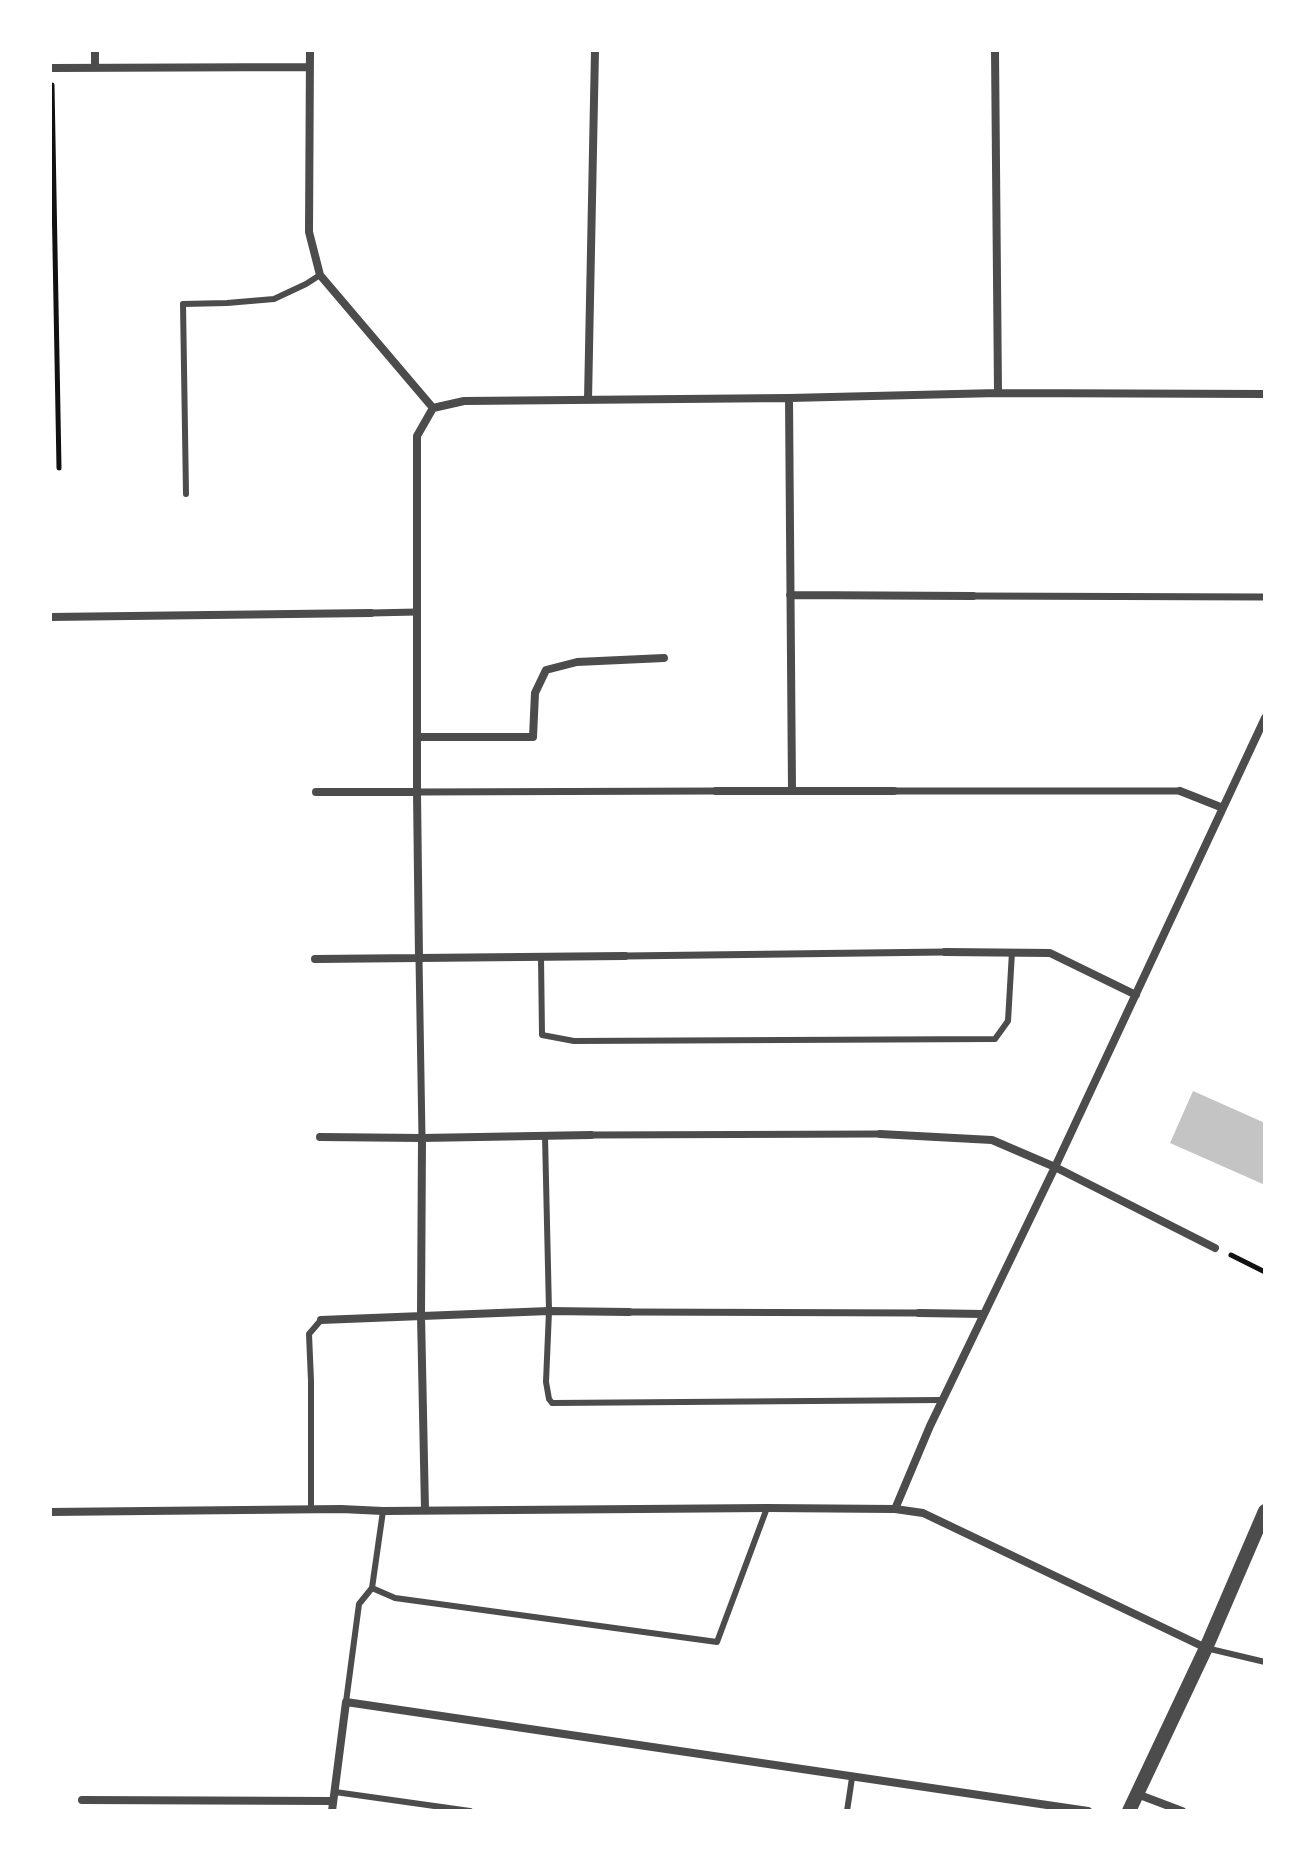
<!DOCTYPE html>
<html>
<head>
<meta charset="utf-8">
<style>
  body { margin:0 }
  #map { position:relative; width:1315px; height:1861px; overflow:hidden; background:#fff; font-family:Raleway,sans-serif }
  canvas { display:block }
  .frame { position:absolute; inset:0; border:52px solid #fff; pointer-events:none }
</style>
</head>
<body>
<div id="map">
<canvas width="1315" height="1861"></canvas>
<div class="frame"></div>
</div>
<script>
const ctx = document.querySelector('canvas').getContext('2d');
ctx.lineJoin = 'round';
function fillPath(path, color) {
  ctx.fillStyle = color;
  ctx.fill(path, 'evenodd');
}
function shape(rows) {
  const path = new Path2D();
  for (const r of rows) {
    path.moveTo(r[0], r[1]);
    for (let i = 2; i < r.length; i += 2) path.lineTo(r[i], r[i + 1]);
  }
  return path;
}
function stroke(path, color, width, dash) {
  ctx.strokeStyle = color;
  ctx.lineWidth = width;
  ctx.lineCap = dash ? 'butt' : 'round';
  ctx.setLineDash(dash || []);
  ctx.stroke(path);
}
const building = shape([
  [1193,1091,1265,1123,1265,1185,1170,1143]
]);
const path = shape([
  [52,85,59,468],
  [1231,1255,1265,1272]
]);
const service = shape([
  [186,494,183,304,227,303,274,299,306,284,320,275],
  [541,957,542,1035,574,1041,995,1039,1008,1021,1012,952],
  [545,1136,549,1311,546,1382,549,1399,552,1403,942,1400],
  [311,1510,311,1381,309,1334,321,1320],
  [372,1588,395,1598,717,1642,767,1508],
  [1206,1648,1265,1662],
  [346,1702,359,1604,372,1588,383,1511],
  [335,1792,470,1811],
  [847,1811,852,1778]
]);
const pedestrian = shape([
  [973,596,1265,597],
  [371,613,417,612],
  [894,791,1180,791],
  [417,792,716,791],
  [625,956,945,952],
  [419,958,422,1138],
  [591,1135,880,1134],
  [629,1312,919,1313]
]);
const minor = shape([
  [95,50,95,68],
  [310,50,309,232,320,275,433,408],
  [995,50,998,393],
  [52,68,310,67],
  [789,398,792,791],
  [588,400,595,50],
  [433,408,464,401,789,398,998,393,1265,394],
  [790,595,973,596],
  [50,617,371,613],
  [417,737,533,737,535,693,546,670,577,662,664,658],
  [716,791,894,791],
  [1180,791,1223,808],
  [316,792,417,792],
  [945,952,1050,953,1136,995],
  [419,958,417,792,417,436,433,408],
  [315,959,625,956],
  [880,1134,992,1140,1055,1167,1215,1248],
  [320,1137,422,1138,591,1135],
  [422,1138,421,1315,425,1510],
  [919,1313,983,1314],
  [321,1320,549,1311,629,1312],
  [895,1509,930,1426,1055,1167,1265,718],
  [50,1512,341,1509,383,1511,767,1508,895,1509,923,1513,1206,1648],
  [1137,1794,1182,1811],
  [82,1800,333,1801],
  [332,1811,346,1702,1088,1811]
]);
const tertiary = shape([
  [1129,1811,1206,1648,1265,1511]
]);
fillPath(building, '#c4c4c4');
stroke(path, '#111', 5);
stroke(service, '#4c4c4c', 6);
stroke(pedestrian, '#4c4c4c', 7);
stroke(minor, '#4c4c4c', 8);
stroke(tertiary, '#4c4c4c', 14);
</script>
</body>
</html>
